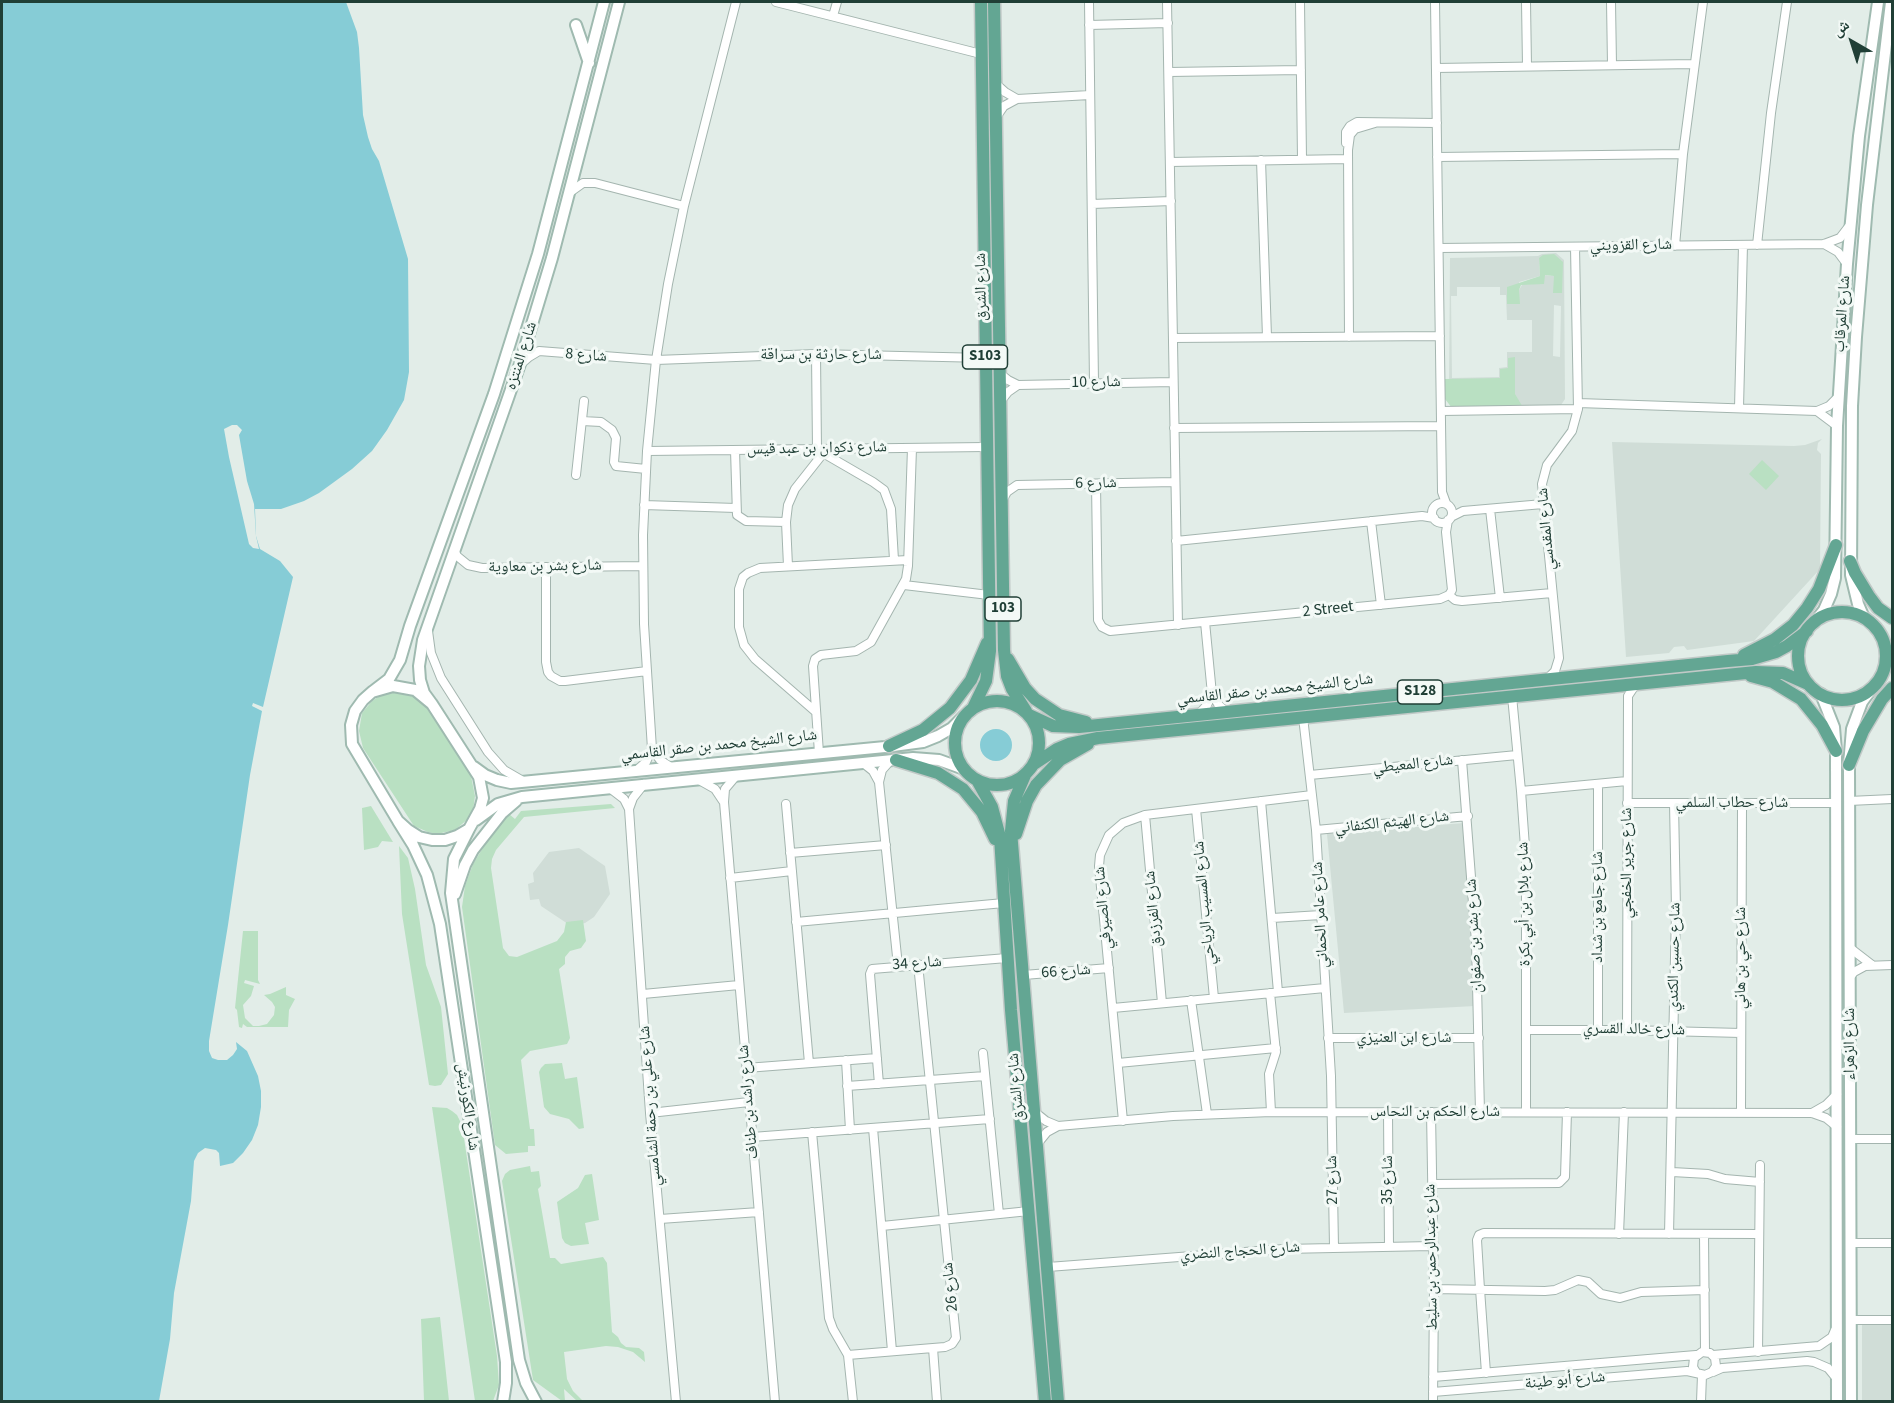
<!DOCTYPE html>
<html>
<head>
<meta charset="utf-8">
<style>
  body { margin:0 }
  #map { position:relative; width:1894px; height:1403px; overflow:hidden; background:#e2ede8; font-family:"Source Sans 3","Noto Naskh Arabic",sans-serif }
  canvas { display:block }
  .frame { position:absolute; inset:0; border:3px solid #203f36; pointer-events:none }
  .north { position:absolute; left:1822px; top:12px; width:60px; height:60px; -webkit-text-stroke:4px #f3f9f6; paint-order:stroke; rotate:321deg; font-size:16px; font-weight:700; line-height:24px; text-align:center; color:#203f36 }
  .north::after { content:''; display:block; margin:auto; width:21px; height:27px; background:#203f36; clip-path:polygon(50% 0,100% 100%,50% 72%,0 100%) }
</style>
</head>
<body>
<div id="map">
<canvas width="1894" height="1403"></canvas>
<div class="frame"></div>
<div class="north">ش</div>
</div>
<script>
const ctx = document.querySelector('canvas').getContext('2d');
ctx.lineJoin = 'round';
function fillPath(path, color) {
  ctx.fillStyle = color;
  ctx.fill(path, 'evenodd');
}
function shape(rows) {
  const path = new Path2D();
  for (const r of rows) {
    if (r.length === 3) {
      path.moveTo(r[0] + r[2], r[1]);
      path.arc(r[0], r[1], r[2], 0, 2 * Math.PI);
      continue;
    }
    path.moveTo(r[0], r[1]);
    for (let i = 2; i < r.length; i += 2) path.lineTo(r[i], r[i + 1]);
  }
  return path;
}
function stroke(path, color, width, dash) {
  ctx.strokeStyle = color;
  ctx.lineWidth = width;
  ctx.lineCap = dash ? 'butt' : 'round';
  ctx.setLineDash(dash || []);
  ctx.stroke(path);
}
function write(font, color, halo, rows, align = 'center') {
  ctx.font = font + ' "Source Sans 3","Noto Naskh Arabic",sans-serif';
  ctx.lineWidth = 6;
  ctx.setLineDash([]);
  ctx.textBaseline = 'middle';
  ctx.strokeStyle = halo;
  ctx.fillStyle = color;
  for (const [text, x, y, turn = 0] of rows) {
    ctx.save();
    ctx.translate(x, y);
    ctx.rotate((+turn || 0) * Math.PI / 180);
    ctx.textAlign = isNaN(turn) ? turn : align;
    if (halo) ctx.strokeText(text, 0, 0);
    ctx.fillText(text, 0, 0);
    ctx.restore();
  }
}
const built = shape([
  [1556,253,1564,260,1565,399,1559,408,1449,401,1450,258,1538,256,1542,254],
  [1539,258,1562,261,1554,276,1544,275,1522,285,1519,290,1519,282,1540,276],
  [1457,287,1500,287,1500,295,1506,295,1507,320,1532,320,1532,352,1507,352,1507,367,1499,368,1499,377,1452,378,1451,296,1457,296],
  [1554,305,1561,306,1560,357,1553,356],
  [1822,439,1818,443,1817,450,1821,454,1820,569,1754,641,1687,650,1684,646,1674,647,1669,653,1626,657,1612,442,1794,446,1805,445],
  [1464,823,1475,1006,1344,1013,1327,834],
  [579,848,605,866,610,894,594,917,585,923,571,926,541,906,539,899,530,900,528,884,534,882,533,873,549,852],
  [1892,1323,1892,1401,1862,1401,1862,1324]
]);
const green = shape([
  [1554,254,1563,262,1562,293,1553,293,1554,276,1545,275,1544,284,1521,285,1519,290,1520,304,1507,304,1507,287,1540,276,1539,258,1543,255],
  [1515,357,1515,394,1524,409,1452,408,1445,399,1445,379,1500,378,1500,369,1508,368,1508,358],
  [1762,460,1779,476,1766,490,1749,474],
  [387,691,402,692,419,699,428,708,471,776,475,796,473,811,468,819,455,830,437,834,428,832,414,826,363,748,359,731,362,713,372,701],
  [611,804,615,808,524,817,496,850,492,859,491,868,503,948,509,956,517,957,557,941,564,932,566,922,583,920,586,941,581,948,570,951,565,957,565,964,559,969,570,1038,567,1044,530,1051,521,1060,530,1129,534,1129,535,1146,528,1146,528,1152,506,1154,495,1145,462,907,465,886,473,864,489,838,509,814,515,819,521,811],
  [371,806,393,842,382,841,378,847,364,850,362,808],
  [399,846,408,858,415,889,426,965,441,1007,448,1074,441,1085,435,1086,429,1085,402,914],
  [243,931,258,931,258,980,260,984,245,980,244,983,254,986,251,996,243,1005,245,1018,253,1026,259,1026,267,1024,274,1015,275,1007,272,1002,264,995,270,994,286,987,286,995,295,999,289,1010,288,1027,247,1027,243,1024,242,1028,239,1027,237,1010,235,1008],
  [562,1063,565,1079,577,1077,584,1128,579,1129,569,1119,550,1114,544,1107,539,1072,541,1068,545,1064],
  [432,1107,447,1108,452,1111,457,1115,462,1125,497,1356,499,1385,493,1401,475,1401],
  [530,1166,531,1172,539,1171,541,1186,538,1189,550,1258,555,1258,561,1264,603,1257,607,1263,612,1332,618,1337,621,1343,626,1347,639,1348,644,1352,645,1362,633,1352,618,1347,606,1346,564,1352,567,1379,573,1391,583,1401,577,1401,564,1389,565,1401,562,1401,533,1380,502,1181,505,1174,510,1170],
  [592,1174,599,1220,585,1223,589,1244,571,1246,565,1243,562,1238,557,1202,578,1188,585,1175],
  [440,1317,449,1401,424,1401,421,1319]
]);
const water = shape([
  [2,2,346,2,357,32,359,48,363,115,368,137,372,149,379,161,408,259,409,372,404,400,387,430,372,451,352,469,319,493,304,501,281,509,255,509,256,536,260,549,280,561,293,577,263,707,253,703,252,706,262,711,250,775,228,925,209,1041,209,1051,212,1058,218,1060,227,1060,233,1055,237,1049,236,1042,247,1051,258,1076,261,1091,261,1107,258,1125,252,1140,243,1153,233,1163,220,1166,219,1153,216,1150,205,1148,198,1153,194,1161,191,1201,174,1293,170,1339,159,1401,2,1402],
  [996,745,16]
]);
const pier = shape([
  [232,425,237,425,242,430,239,435,247,481,254,504,256,536,259,549,253,548,249,544,229,457,224,429]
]);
const street = shape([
  [776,2,981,54],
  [1089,2,1094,383],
  [1167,2,1178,625],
  [1300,2,1302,159],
  [1435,2,1442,492,1446,503],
  [1526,2,1527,66],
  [1611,2,1612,65],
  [833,16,837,2],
  [1089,25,1168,23],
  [1436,68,1694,64],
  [1169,72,1301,70],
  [995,83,1005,92,1017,99],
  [997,116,1004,106,1017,99,1090,95],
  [1346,143,1346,132,1350,126,1357,122,1437,123],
  [1437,157,1683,154],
  [1261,160,1267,337],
  [1170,162,1348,159],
  [569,193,583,183,595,183,684,206],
  [1092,204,1171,201],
  [1824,244,1838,252,1847,264],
  [1757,245,1771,113,1787,2],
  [1675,246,1683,154,1703,2],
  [1439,248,1824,244,1840,238,1850,225],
  [1349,337,1348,150,1350,135,1355,129,1375,123],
  [1173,338,1440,336],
  [816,354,817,449],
  [521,364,529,357,539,351,656,360,816,354,985,358],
  [999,373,1008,380,1018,385,1173,382],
  [1000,402,1008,392,1018,385],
  [1578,403,1817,411,1829,406,1838,397],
  [1739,408,1743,245],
  [1441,411,1578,409],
  [1817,411,1837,426],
  [582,421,601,422,612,430,616,438,614,462,616,466,646,469],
  [1174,428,1441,426],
  [735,450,737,515,746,521,786,522],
  [647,451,986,447],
  [823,453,873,482,884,490,891,509,894,560],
  [576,475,584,401],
  [1096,484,1098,620,1102,627,1110,631,1440,599,1449,595],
  [1003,499,1007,492,1017,485,1175,482],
  [1442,513,10],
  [644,505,736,508],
  [1490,509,1500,598],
  [1451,517,1463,511,1543,504],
  [1448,520,1446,532,1452,590,1449,595],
  [1371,521,1381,605],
  [1176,541,1422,516,1434,518],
  [454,550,457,556,468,565,482,568,643,566],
  [788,566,786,522,788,505,795,489,825,451],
  [546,567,546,662,548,672,551,676,560,681,565,681,647,671],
  [904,585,989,595],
  [1449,595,1455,600,1462,601,1552,593],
  [1205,622,1212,694,1218,704,1226,712],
  [428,631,431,653,441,678,488,752,504,770,523,781],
  [1548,678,1555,671,1559,658,1542,484,1547,465,1572,431,1578,409,1575,247],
  [1512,696,1521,791,1526,861,1526,1112],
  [816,712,755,659,744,645,739,627,739,589,743,577,748,573,760,568,908,560],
  [1199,714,1207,705,1212,694],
  [1303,717,1316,830,1331,1076,1334,1247],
  [652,749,660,760,671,767],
  [819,753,813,666,815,659,821,655,856,651,871,642,906,579,908,566,912,448],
  [1462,760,1476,942,1480,1112],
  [890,761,882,770,879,782,898,966],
  [863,763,873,771,879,782],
  [637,770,646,762,652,749,644,624,643,535,647,451,656,360,668,284,684,206,736,2],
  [1310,775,1517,755],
  [736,776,725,789,724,802,775,1402],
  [699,780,715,789,723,801],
  [611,789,624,799,629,809,650,1113,676,1402],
  [1521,791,1627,781],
  [1261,801,1278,992],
  [1849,801,1892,799],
  [1627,803,1836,803],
  [786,804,809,1063],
  [629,809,633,798,644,784],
  [1196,809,1214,998],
  [1145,815,1162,1003],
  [1316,830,1468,816],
  [790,853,886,845],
  [730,878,792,871],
  [1272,918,1321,915],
  [796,922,1004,903],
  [1850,948,1872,965],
  [1024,975,1109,968],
  [1850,977,1854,972,1865,966,1892,965],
  [1270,993,1276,1052,1269,1074,1271,1112],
  [643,994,739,985],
  [1191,1000,1207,1114],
  [1113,1008,1325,988],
  [1598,1029,1598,784],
  [1526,1030,1627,1030,1741,1033],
  [1627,1030,1628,696,1636,684],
  [1328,1038,1479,1038],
  [983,1053,999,1214],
  [846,1060,850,1130],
  [1118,1063,1276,1048],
  [746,1068,877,1058],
  [879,1084,870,974,872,969,1007,958],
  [847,1086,985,1076],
  [1388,1112,1389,1247],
  [1431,1112,1434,1289,1433,1402],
  [1741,1112,1742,803],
  [650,1113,749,1102],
  [1036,1113,1046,1121,1058,1126],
  [1812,1113,1826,1105,1837,1094],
  [1123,1121,1099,866,1100,855,1109,835,1123,823,1145,815,1312,795],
  [873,1128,892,1351],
  [812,1132,829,1318,833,1329,848,1355,853,1402],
  [752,1137,990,1119],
  [1850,1139,1892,1139],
  [1038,1143,1047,1132,1058,1126,1173,1116,1271,1112,1812,1113,1826,1118,1837,1127],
  [1672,1172,1708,1174,1725,1179,1760,1182],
  [1432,1184,1559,1183,1565,1177,1567,1112],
  [660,1219,759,1212],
  [882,1226,1029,1211],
  [1619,1234,1624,1112],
  [1669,1234,1676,910,1674,803],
  [1704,1234,1705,1352],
  [1850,1243,1892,1243],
  [1048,1267,1284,1249,1432,1246],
  [1434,1289,1545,1291,1555,1290,1578,1280,1588,1282,1601,1294,1620,1298,1641,1292,1705,1290],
  [1851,1320,1892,1320],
  [933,1348,937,1402],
  [1758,1352,1760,1165],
  [848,1355,945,1347,952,1344,956,1338,918,964],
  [1713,1355,1819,1346,1832,1337,1835,1330],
  [1713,1372,1722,1368,1807,1361,1814,1362,1828,1368,1837,1379],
  [1486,1373,1480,1289,1477,1240,1479,1235,1484,1233,1759,1234],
  [1433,1377,1696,1355],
  [1433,1392,1687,1371,1705,1375,1712,1372,1716,1366,1715,1358,1710,1353,1702,1352,1694,1358,1693,1367,1696,1372],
  [1701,1402,1702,1375]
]);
const secondary = shape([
  [576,25,589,63],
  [1864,618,1858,604,1851,575,1852,406,1856,337,1867,205,1891,2],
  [1814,623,1824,610,1831,594,1835,578,1837,426,1847,264,1859,136,1878,2],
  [393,686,415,690,432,704,479,777,483,798,480,809,469,829,457,836,445,840,432,840,419,837,408,830,398,821,352,744,351,725,355,711,363,700,372,692,393,686],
  [372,692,389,679,400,660,410,626,494,394,538,254,604,2],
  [1821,694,1834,727,1836,751,1837,1402],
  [432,704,424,693,420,680,419,666,423,640,520,364,552,258,619,2],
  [474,767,485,775,497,780,511,783,885,747,923,742,938,736,952,728,964,716],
  [476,820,498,804,522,797,913,758,939,760,964,769],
  [398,821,413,845,427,875,440,924,506,1362,506,1383,503,1402],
  [469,829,454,859,451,893,519,1360,526,1383,536,1402],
  [455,894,465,865,473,850,502,813,516,801],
  [1851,1402,1849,765,1852,729,1862,702,1870,691]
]);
const primary = shape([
  [994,2,1004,650,1007,676,1012,689,1026,711],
  [1850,561,1855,573,1869,596,1878,608,1892,618],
  [1842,656,44],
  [1744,655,1775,639,1793,625,1807,608,1819,589,1836,545],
  [1008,659,1025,688,1035,699,1059,715,1086,722],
  [1751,676,1773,682,1801,699,1822,725,1836,751],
  [997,743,42],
  [973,708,986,681,990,651,981,2],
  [1029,715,1053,726,1079,727,1728,661,1752,659,1776,652,1787,646,1807,631],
  [889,746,923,730,950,708,971,680,987,643],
  [896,760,938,773,963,789,982,812,995,839],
  [1034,764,1057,749,1069,744,1098,738,1756,672,1783,673,1808,684],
  [1849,765,1863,731,1882,699,1892,688],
  [1026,773,1014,801,1011,831,1058,1402],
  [977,780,992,807,1000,837,1011,1010,1045,1402],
  [1016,834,1027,801,1036,785,1060,760,1088,744]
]);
const shields = [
  [985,357,45],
  [1003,609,36],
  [1420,692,45]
];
const shieldNames = [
  ["S103",985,357],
  ["103",1003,609],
  ["S128",1420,692]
];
const streetNames = [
  ["شارع القزويني",1631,246,-1],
  ["شارع الشرق",982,287,-91],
  ["شارع المرقاب",1843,314,-86],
  ["شارع حارثة بن سراقة",821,355],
  ["شارع المنتزه",522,356,-72],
  ["شارع 8",586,356,4],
  ["شارع 10",1096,383,-1],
  ["شارع ذكوان بن عبد قيس",817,449,-1],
  ["شارع 6",1096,484,-1],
  ["شارع المقدسي",1547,529,-95],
  ["شارع بشر بن معاوية",545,567,-1],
  ["2 Street",1328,610,-6],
  ["شارع الشيخ محمد بن صقر القاسمي",1275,690,-6],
  ["شارع الشيخ محمد بن صقر القاسمي",719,746,-6],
  ["شارع المعيطي",1413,765,-6],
  ["شارع حطاب السلمي",1732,803],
  ["شارع الهيثم الكنفاني",1392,823,-6],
  ["شارع جرير الخفجي",1627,863,-90],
  ["شارع المسيب الرياحي",1205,903,-95],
  ["شارع بلال بن أبي بكرة",1525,904,-91],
  ["شارع جامع بن شداد",1598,907,-90],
  ["شارع الصيرفي",1104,908,-95],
  ["شارع الفرزدق",1154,909,-95],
  ["شارع عامر الحماني",1321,915,-93],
  ["شارع بشر بن صفوان",1475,936,-93],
  ["شارع حسين الكندي",1675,957,-89],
  ["شارع حي بن هاني",1741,958,-90],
  ["شارع 34",917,964,-4],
  ["شارع 66",1066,972,-4],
  ["شارع خالد القسري",1634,1030,1],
  ["شارع ابن العنيزي",1404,1038],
  ["شارع الزهراء",1850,1044,-90],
  ["شارع الشرق",1017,1087,-95],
  ["شارع راشد بن طناف",749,1102,-95],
  ["شارع علي بن رحمة الشامسي",651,1106,-94],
  ["شارع الكورنيش",467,1107,82],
  ["شارع الحكم بن النحاس",1435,1112],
  ["شارع 27",1333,1180,-91],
  ["شارع 35",1388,1180,-90],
  ["شارع الحجاج النضري",1240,1252,-4],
  ["شارع عبدالرحمن بن سليط",1432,1257,-91],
  ["شارع 26",951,1287,-96],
  ["شارع أبو طينة",1565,1381,-5]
];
fillPath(built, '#d0ddd7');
fillPath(green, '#b9e0c2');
fillPath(water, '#86ccd6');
fillPath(pier, '#e2ede8');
stroke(street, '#a4b5af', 10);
stroke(secondary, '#9fbab0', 14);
stroke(primary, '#c1c9c7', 15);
stroke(street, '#fff', 8);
stroke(secondary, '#fff', 10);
stroke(primary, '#63a693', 12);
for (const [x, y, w] of shields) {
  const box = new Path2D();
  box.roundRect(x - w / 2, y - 12, w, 24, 4.5);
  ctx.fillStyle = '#f3f9f6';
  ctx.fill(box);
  stroke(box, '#203f36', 1.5);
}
write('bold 15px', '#203f36', null, shieldNames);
write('16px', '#203f36', '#f3f9f6', streetNames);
</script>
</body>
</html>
